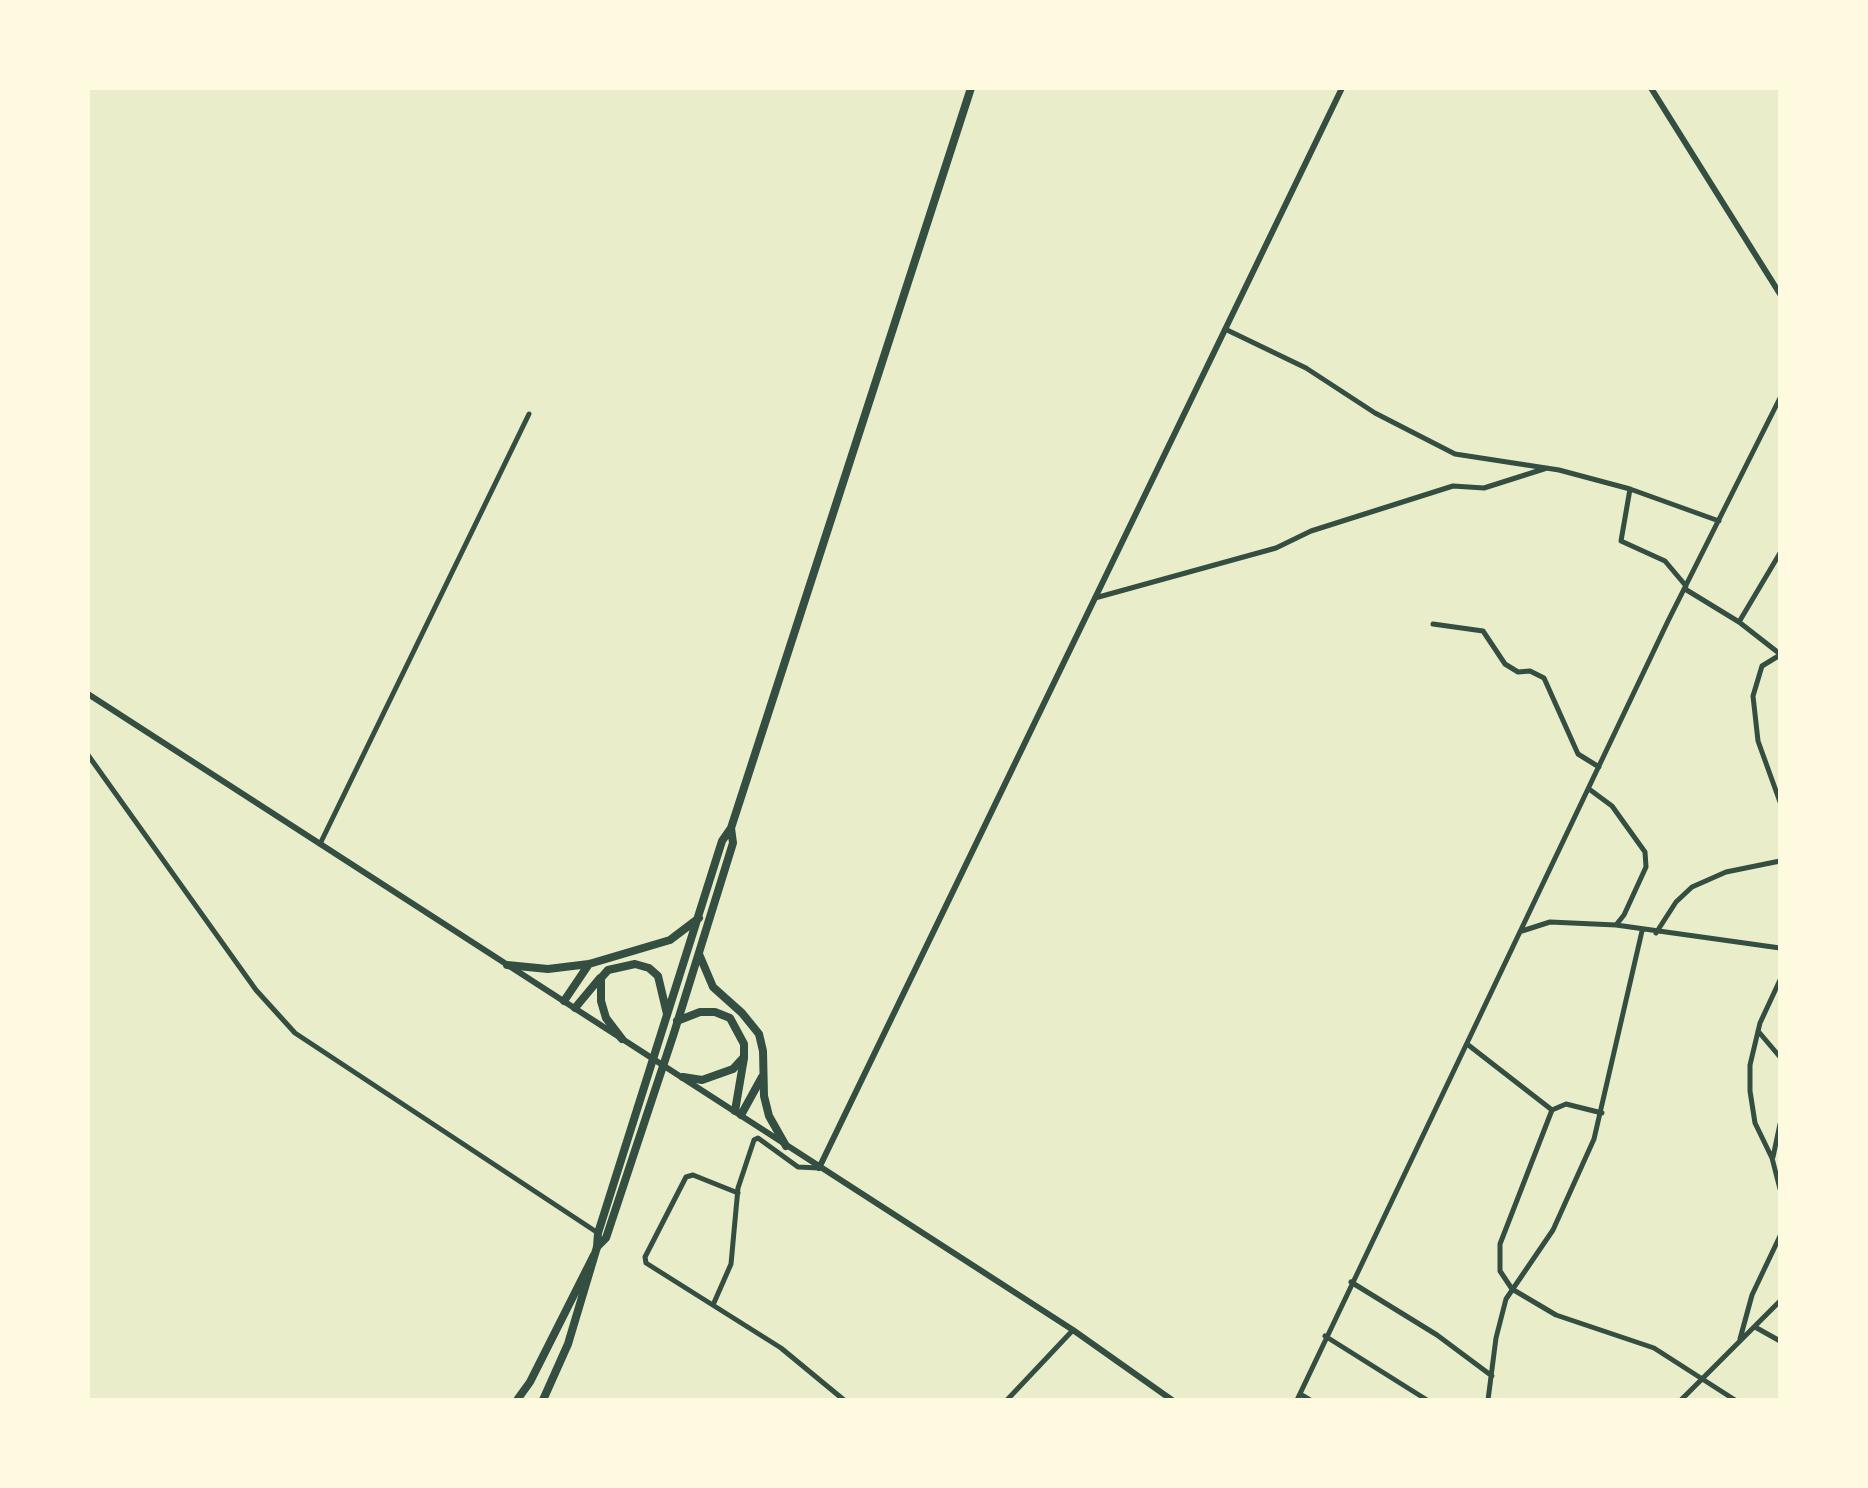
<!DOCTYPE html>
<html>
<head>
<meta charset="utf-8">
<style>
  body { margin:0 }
  #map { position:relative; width:1868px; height:1488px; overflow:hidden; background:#e9edc9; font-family:"Exo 2",sans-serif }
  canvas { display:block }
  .frame { position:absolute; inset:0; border:90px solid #fefae0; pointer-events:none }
</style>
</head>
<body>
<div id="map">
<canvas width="1868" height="1488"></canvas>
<div class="frame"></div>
</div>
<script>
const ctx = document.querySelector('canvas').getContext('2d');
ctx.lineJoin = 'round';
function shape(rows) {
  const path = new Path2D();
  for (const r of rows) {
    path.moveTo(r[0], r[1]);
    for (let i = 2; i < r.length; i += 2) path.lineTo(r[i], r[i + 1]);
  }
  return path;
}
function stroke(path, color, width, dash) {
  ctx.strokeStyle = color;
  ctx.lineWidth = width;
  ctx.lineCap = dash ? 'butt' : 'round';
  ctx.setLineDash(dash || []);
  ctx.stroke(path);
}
const minor = shape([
  [1225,329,1306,368,1375,413,1455,454,1559,470,1630,489,1719,521],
  [1630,489,1621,541,1665,561,1686,586],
  [1685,589,1739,622,1780,654],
  [1095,598,1276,548,1311,531,1453,486,1484,488,1547,468],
  [1739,622,1780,553],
  [1433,624,1483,631,1505,664,1518,672,1530,671,1544,678,1578,754,1599,767],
  [1780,655,1762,666,1753,696,1758,741,1780,802],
  [88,755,256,990,295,1033,598,1233],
  [320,844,529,414],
  [1616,925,1780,948],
  [1522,931,1550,922,1616,925,1624,915,1646,867,1645,852,1612,806,1589,789],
  [1656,933,1676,902,1692,887,1726,872,1780,861],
  [1780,980,1760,1023,1750,1065,1750,1091,1755,1123,1772,1158,1780,1189],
  [1758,1031,1780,1057],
  [1467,1044,1552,1110],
  [1602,1113,1566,1104,1552,1110,1500,1244,1500,1271,1512,1289,1556,1315,1654,1348,1735,1400],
  [1773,1157,1780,1124],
  [738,1193,693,1175,686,1177,645,1257,646,1263,781,1348,844,1400],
  [1351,1282,1437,1335,1492,1376],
  [713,1305,731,1264,738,1188,754,1140,758,1138,798,1167,819,1168],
  [1755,1327,1780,1341],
  [1325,1336,1427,1400],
  [1740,1339,1752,1295,1780,1236],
  [1300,1394,1310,1400],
  [1007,1400,1073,1330],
  [1297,1400,1668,621,1780,398],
  [1488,1400,1496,1338,1506,1299,1553,1230,1594,1139,1642,931],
  [1681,1400,1780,1301]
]);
const tertiary = shape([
  [1651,88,1780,294],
  [88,694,1073,1330,1172,1400],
  [819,1168,1342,88]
]);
const primary = shape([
  [699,954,713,987,742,1013,759,1034,763,1051,764,1096,769,1116,786,1146],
  [507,965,548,969,589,964,670,940,699,918],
  [564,1001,589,964],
  [575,1008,600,978],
  [677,1021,700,1012,715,1012,730,1018,744,1044,744,1057,733,1069,702,1080,683,1077],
  [622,1039,606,1018,601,1001,601,978,608,970,635,964,649,968,658,976,667,1014],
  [735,1111,744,1058],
  [741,1115,762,1077],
  [598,1246,606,1238,674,1033,733,843,731,828],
  [597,1247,598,1233,722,841,731,828,971,88]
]);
const trunk = shape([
  [517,1400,530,1382,594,1255],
  [543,1400,568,1344,597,1247]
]);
stroke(minor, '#344e41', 5);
stroke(tertiary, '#344e41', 6);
stroke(primary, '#344e41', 8);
stroke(trunk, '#344e41', 8);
</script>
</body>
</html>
